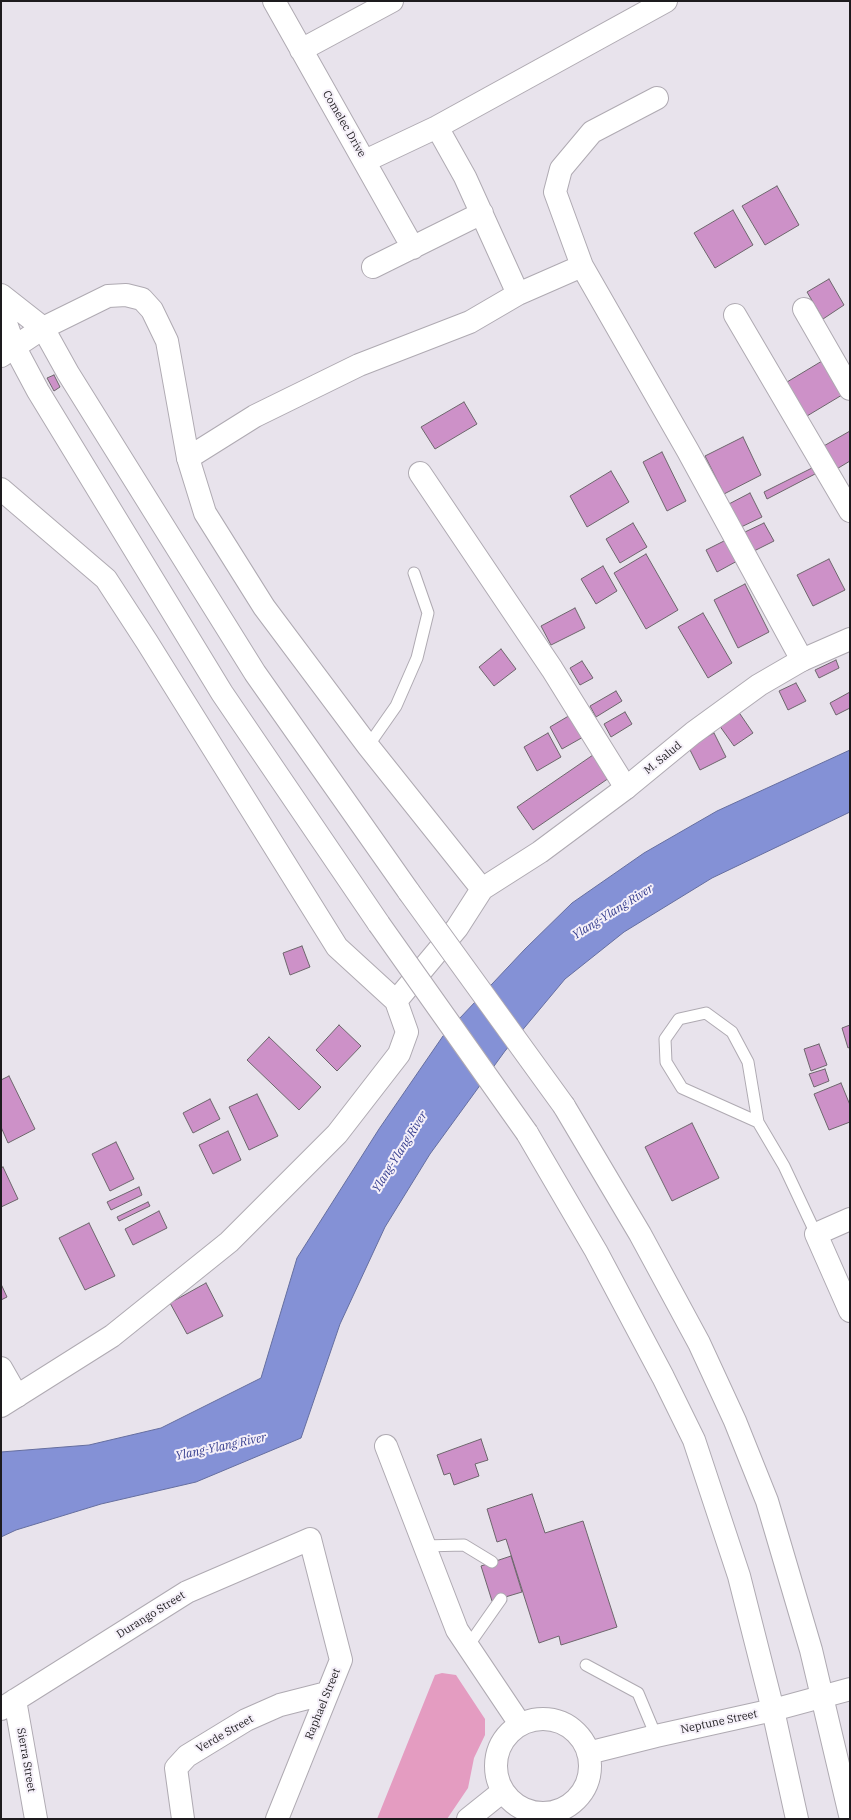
<!DOCTYPE html>
<html>
<head>
<meta charset="utf-8">
<style>
  body { margin:0 }
  #map { position:relative; width:851px; height:1820px; overflow:hidden; background:#e8e3ec; font-family:"IBM Plex Serif",serif }
  canvas { display:block }
  .frame { position:absolute; inset:0; border:2px solid #1d1b1e; pointer-events:none }
</style>
</head>
<body>
<div id="map">
<canvas width="851" height="1820"></canvas>
<div class="frame"></div>
</div>
<script>
const ctx = document.querySelector('canvas').getContext('2d');
ctx.lineJoin = 'round';
function fillPath(path, color) {
  ctx.fillStyle = color;
  ctx.fill(path, 'evenodd');
}
function shape(rows) {
  const path = new Path2D();
  for (const r of rows) {
    if (r.length === 3) {
      path.moveTo(r[0] + r[2], r[1]);
      path.arc(r[0], r[1], r[2], 0, 2 * Math.PI);
      continue;
    }
    path.moveTo(r[0], r[1]);
    for (let i = 2; i < r.length; i += 2) path.lineTo(r[i], r[i + 1]);
  }
  return path;
}
function stroke(path, color, width, dash) {
  ctx.strokeStyle = color;
  ctx.lineWidth = width;
  ctx.lineCap = dash ? 'butt' : 'round';
  ctx.setLineDash(dash || []);
  ctx.stroke(path);
}
function write(font, color, halo, rows, align = 'center') {
  ctx.font = font + ' "IBM Plex Serif",serif';
  ctx.lineWidth = 4;
  ctx.setLineDash([]);
  ctx.textBaseline = 'middle';
  ctx.strokeStyle = halo;
  ctx.fillStyle = color;
  for (const [text, x, y, turn = 0] of rows) {
    ctx.save();
    ctx.translate(x, y);
    ctx.rotate((+turn || 0) * Math.PI / 180);
    ctx.textAlign = isNaN(turn) ? turn : align;
    if (halo) ctx.strokeText(text, 0, 0);
    ctx.fillText(text, 0, 0);
    ctx.restore();
  }
}
const green = shape([
  [442,1673,456,1675,485,1719,485,1735,474,1758,468,1788,447,1819,377,1819,435,1675]
]);
const water = shape([
  [850,750,850,812,712,878,624,932,565,979,505,1051,430,1154,385,1227,340,1324,301,1438,196,1482,101,1504,16,1530,1,1537,1,1452,89,1445,161,1428,261,1378,297,1258,379,1129,443,1036,525,949,572,903,644,853,717,811,850,750]
]);
const building = shape([
  [777,186,799,225,765,245,742,206,777,186],
  [733,210,753,245,715,268,694,233,733,210],
  [829,279,844,305,823,319,807,292,829,279],
  [822,361,842,395,802,419,782,385,822,361],
  [54,375,60,387,54,391,47,378,54,375],
  [464,402,477,424,435,449,421,427,464,402],
  [850,431,850,461,835,470,822,447,850,431],
  [743,437,761,475,724,494,705,456,743,437],
  [662,452,686,501,667,511,643,462,662,452],
  [812,468,815,474,767,499,764,492,812,468],
  [611,471,629,502,587,527,570,496,611,471],
  [750,493,762,517,739,528,727,505,750,493],
  [633,523,647,547,620,563,606,539,633,523],
  [764,523,774,541,754,551,745,532,764,523],
  [728,539,739,560,717,572,706,550,728,539],
  [646,554,678,610,646,629,614,573,646,554],
  [829,559,845,590,813,606,797,575,829,559],
  [603,566,617,591,596,604,581,579,603,566],
  [745,584,769,632,738,648,714,600,745,584],
  [575,608,585,628,551,645,541,626,575,608],
  [703,613,732,663,708,678,678,627,703,613],
  [501,649,516,669,494,686,479,667,501,649],
  [836,660,839,668,819,678,815,670,836,660],
  [582,661,593,678,580,685,570,668,582,661],
  [796,683,806,701,788,710,779,691,796,683],
  [616,691,622,701,596,717,590,706,616,691],
  [850,692,850,708,836,715,830,703,850,692],
  [738,711,753,733,734,746,719,725,738,711],
  [625,712,632,724,611,737,604,724,625,712],
  [572,714,585,736,562,749,550,727,572,714],
  [548,733,561,757,537,771,524,747,548,733],
  [714,733,726,757,700,770,688,746,714,733],
  [593,755,609,778,533,830,517,807,593,755],
  [302,946,310,967,290,975,283,953,302,946],
  [339,1025,361,1046,337,1071,316,1050,339,1025],
  [850,1025,850,1047,848,1048,842,1028,850,1025],
  [269,1037,321,1087,299,1110,247,1060,269,1037],
  [819,1044,827,1065,811,1071,804,1049,819,1044],
  [825,1069,829,1081,814,1087,809,1074,825,1069],
  [9,1076,35,1129,8,1143,1,1127,1,1080,9,1076],
  [841,1083,850,1105,850,1122,829,1130,814,1094,841,1083],
  [257,1094,278,1136,249,1150,229,1107,257,1094],
  [210,1099,220,1119,193,1133,183,1113,210,1099],
  [692,1123,719,1178,672,1201,645,1147,692,1123],
  [228,1131,241,1160,213,1174,199,1145,228,1131],
  [116,1142,134,1179,110,1191,92,1154,116,1142],
  [3,1167,18,1199,1,1207,1,1168,3,1167],
  [139,1187,142,1195,111,1210,107,1202,139,1187],
  [148,1202,150,1206,119,1221,117,1217,148,1202],
  [159,1211,167,1228,133,1245,125,1229,159,1211],
  [89,1223,115,1276,85,1290,59,1238,89,1223],
  [206,1283,223,1316,187,1334,170,1303,206,1283],
  [1,1284,7,1297,1,1300,1,1284],
  [481,1439,488,1460,475,1464,479,1476,454,1485,450,1473,444,1475,437,1455,481,1439],
  [532,1494,545,1533,583,1521,617,1627,561,1645,559,1636,539,1643,506,1539,497,1542,487,1509,532,1494],
  [511,1556,522,1592,492,1601,481,1566,511,1556]
]);
const service = shape([
  [368,746,396,706,417,658,428,613,414,573],
  [758,1122,682,1088,666,1062,665,1039,679,1019,706,1013,732,1032,748,1062,758,1122,784,1166,816,1234],
  [424,1546,464,1545,492,1562],
  [468,1646,501,1599],
  [586,1665,638,1693,656,1736]
]);
const minor = shape([
  [274,1,413,248],
  [301,50,392,1],
  [657,98,592,132,561,169,555,192,582,266,688,451,802,660],
  [365,161,437,127],
  [373,267,482,213],
  [518,294,465,177,437,127,666,1],
  [804,309,850,389],
  [735,315,850,511],
  [188,458,255,416,359,365,470,322,518,294,582,266],
  [420,473,552,669,626,788],
  [850,1219,816,1234,850,1311],
  [1,1368,17,1396],
  [386,1446,457,1630,520,1724],
  [15,1700,36,1819],
  [1,1709,187,1592,310,1539,341,1660,277,1819],
  [543,1766,47],
  [588,1753,656,1736,773,1710],
  [183,1819,176,1768,187,1756,246,1720,280,1705,327,1693],
  [468,1819,503,1791]
]);
const tertiary = shape([
  [1,356,43,328,108,296,126,295,142,299,152,310,167,341,188,458,205,513,264,607,368,746,482,889],
  [1,489,106,579,147,642,337,947,396,1001,407,1032,399,1054,337,1134,229,1242,112,1336,1,1406],
  [396,1001,457,928,482,889,540,852,626,788,693,733,759,685,802,660,850,639],
  [773,1710,850,1689]
]);
const secondary = shape([
  [1,295,43,328,68,373,255,673,409,892],
  [1,309,14,346,38,391,222,693,379,924],
  [564,1106,640,1234,699,1343,735,1421,767,1501,811,1650,850,1815],
  [527,1133,596,1251,663,1377,694,1440,739,1576,773,1710,797,1819]
]);
const secondaryBridge = shape([
  [409,892,564,1106],
  [379,924,527,1133]
]);
const streetNames = [
  ["Comelec Drive",344,124,60],
  ["M. Salud",663,758,-39],
  ["Durango Street",151,1615,-32],
  ["Raphael Street",323,1704,-68],
  ["Neptune Street",719,1722,-12],
  ["Verde Street",225,1734,-30],
  ["Sierra Street",26,1760,80]
];
const waterNames = [
  ["Ylang-Ylang River",613,912,-32],
  ["Ylang-Ylang River",400,1152,-58],
  ["Ylang-Ylang River",221,1447,-12]
];
fillPath(green, '#e49cc1');
fillPath(water, '#8491d6');
stroke(water, '#656e9f', 1);
fillPath(building, '#cd91c8');
stroke(building, '#6d666c', 1);
stroke(service, '#afaab2', 13);
stroke(minor, '#afaab2', 24);
stroke(tertiary, '#afaab2', 24);
stroke(secondary, '#afaab2', 24);
stroke(service, '#fff', 11);
stroke(minor, '#fff', 22);
stroke(tertiary, '#fff', 22);
stroke(secondary, '#fff', 22);
stroke(secondaryBridge, '#afaab2', 24, []);
stroke(secondaryBridge, '#fff', 22);
write('11px', '#1d1b1e', '#f5f0f9', streetNames);
write('italic 12px', '#353d8e', '#f5f0f9', waterNames);
</script>
</body>
</html>
